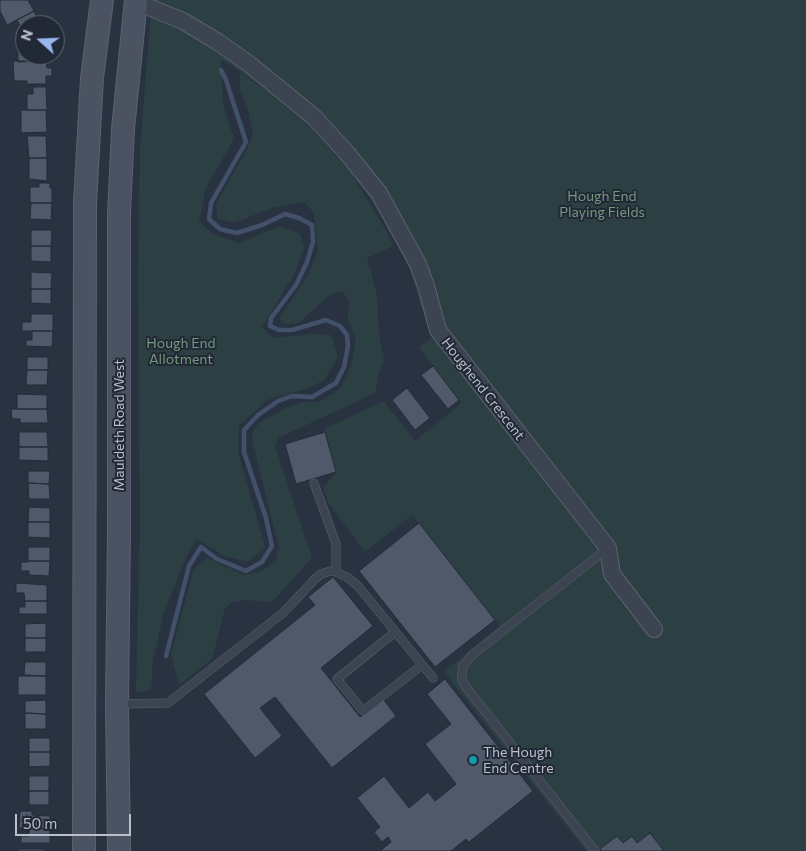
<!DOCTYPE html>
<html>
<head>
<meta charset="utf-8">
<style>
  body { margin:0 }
  #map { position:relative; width:806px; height:851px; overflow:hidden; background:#293241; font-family:Commissioner,sans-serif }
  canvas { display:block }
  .north { position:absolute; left:15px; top:15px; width:50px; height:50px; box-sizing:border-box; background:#222936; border:1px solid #5f6572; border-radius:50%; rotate:290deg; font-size:14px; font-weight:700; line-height:20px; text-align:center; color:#babfcb }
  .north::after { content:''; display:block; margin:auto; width:18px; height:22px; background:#99b6f0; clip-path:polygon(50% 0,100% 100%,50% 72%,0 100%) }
  .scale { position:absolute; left:15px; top:814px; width:116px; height:22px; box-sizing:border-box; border:2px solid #babfcb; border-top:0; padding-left:6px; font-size:15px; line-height:18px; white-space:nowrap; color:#babfcb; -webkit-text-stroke:4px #222936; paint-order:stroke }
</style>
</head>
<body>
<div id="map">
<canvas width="806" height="851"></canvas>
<div class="north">N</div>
<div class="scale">50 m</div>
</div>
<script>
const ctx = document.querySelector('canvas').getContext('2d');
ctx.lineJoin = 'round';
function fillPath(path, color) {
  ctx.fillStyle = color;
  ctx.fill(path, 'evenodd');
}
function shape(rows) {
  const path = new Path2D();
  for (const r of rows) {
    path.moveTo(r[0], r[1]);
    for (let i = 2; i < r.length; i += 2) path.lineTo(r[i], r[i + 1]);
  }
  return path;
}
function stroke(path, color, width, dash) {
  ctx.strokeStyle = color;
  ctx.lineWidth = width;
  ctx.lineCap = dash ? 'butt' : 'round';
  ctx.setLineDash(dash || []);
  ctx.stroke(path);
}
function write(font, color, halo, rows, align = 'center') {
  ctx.font = font + ' Commissioner,sans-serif';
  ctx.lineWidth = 4;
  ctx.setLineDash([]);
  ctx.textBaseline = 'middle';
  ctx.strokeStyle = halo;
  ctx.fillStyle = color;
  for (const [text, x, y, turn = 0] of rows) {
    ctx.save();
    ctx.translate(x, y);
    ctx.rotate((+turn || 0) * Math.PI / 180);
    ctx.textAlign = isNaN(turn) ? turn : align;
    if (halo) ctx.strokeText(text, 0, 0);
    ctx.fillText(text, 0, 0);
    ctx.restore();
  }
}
const green = shape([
  [152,0,806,0,806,851,586,851,448,677,445,671,500,626,412,515,365,552,328,502,323,488,336,472,324,429,384,401,415,441,462,403,419,348,431,338,410,269,385,223,354,172,308,120,279,96,222,60,221,65,223,104,234,139,206,188,199,222,215,235,239,243,280,226,300,234,304,247,296,271,262,327,274,338,310,334,331,335,338,356,324,380,309,388,267,400,239,426,238,452,265,547,248,562,224,556,197,539,186,557,164,613,153,659,151,690,136,693,140,528,138,281,140,150],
  [240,72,275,96,306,121,351,173,387,232,393,246,367,258,377,295,379,335,384,360,378,376,375,393,278,438,275,446,312,558,272,602,244,600,233,602,225,608,212,659,179,685,171,655,194,568,207,558,244,575,259,572,276,562,279,547,253,444,252,432,260,422,286,408,303,402,319,402,340,389,352,363,356,339,348,320,349,300,342,291,328,296,299,323,287,324,279,319,308,275,318,251,314,213,304,202,272,208,234,223,218,218,216,204,245,153,253,135,248,110,240,91]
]);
const stream = shape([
  [166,656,189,566,201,547,217,559,246,571,262,562,272,546,266,518,244,452,244,430,258,415,278,401,292,396,312,397,336,383,344,367,348,346,347,335,340,326,326,320,292,330,279,330,270,326,271,318,296,285,307,262,313,242,312,225,299,218,285,214,262,225,237,233,220,229,209,219,211,203,246,142,226,80,221,70]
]);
const building = shape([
  [0,0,28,0,34,11,7,25,0,11,0,0],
  [34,11,40,25,25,25,25,36,17,20,34,11],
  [18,45,25,45,25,55,47,55,47,59,46,61,18,62,18,45],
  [13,61,46,61,47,68,52,68,52,76,46,76,46,84,27,84,27,81,14,81,13,61],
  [33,87,46,87,47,110,27,110,27,94,33,94,33,87],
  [21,110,46,110,47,132,21,133,21,110],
  [27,136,46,136,47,158,29,158,27,136],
  [29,158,47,158,47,181,29,179,29,158],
  [39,183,50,183,50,188,52,188,52,203,30,203,30,187,39,187,39,183],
  [31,203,52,203,51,220,30,219,31,203],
  [31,230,52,230,51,246,31,246,31,230],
  [31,246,51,246,51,262,31,261,31,246],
  [31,272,52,273,51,289,31,289,31,272],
  [31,289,51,289,51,304,31,303,31,289],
  [31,314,53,314,53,331,22,331,22,322,31,322,31,314],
  [32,331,53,331,52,347,26,346,26,340,32,340,32,331],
  [27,357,48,357,48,370,27,370,27,357],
  [433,366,459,400,448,409,421,375,433,366],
  [27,370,48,370,47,385,26,385,27,370],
  [407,388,430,418,415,430,392,400,407,388],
  [17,394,47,395,47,409,17,409,17,394],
  [11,409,47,409,48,423,20,423,20,419,12,419,11,409],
  [19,432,47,432,48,447,19,447,19,432],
  [325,432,336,472,296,484,285,444,325,432],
  [19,447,48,447,48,461,19,460,19,447],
  [28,471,50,471,49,484,28,483,28,471],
  [28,483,49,484,50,499,29,499,28,483],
  [29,507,50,508,50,522,28,522,29,507],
  [28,522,50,522,50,538,28,537,28,522],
  [419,523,495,620,435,667,359,571,419,523],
  [28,547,50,547,50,561,28,561,28,547],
  [28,561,50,561,49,576,29,575,29,571,21,571,21,562,28,562,28,561],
  [333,577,373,626,321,668,360,717,383,699,396,716,332,768,275,697,260,708,282,736,255,758,204,694,315,605,308,597,333,577],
  [16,583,47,585,47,601,25,601,24,593,16,593,16,583],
  [25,601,47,601,47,614,19,614,19,607,25,607,25,601],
  [46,623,46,638,25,638,25,624,46,623],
  [25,638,46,638,46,652,25,652,25,638],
  [25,662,46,662,46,676,24,675,25,662],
  [18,676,46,676,46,695,18,695,18,676],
  [445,679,533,791,469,842,466,839,451,851,380,851,391,842,388,837,382,842,374,832,380,827,357,798,384,776,409,808,428,792,435,801,456,784,425,744,451,724,427,694,445,679],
  [46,700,46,714,25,713,25,701,46,700],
  [25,713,46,714,46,729,25,729,25,713],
  [29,738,50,738,50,752,29,752,29,738],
  [29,752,50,752,50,766,29,767,29,752],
  [29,776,49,776,49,791,29,791,29,776],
  [29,791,49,791,49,805,29,805,29,791],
  [20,811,32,811,32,815,50,816,50,829,19,828,20,811],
  [29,828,50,829,50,843,21,843,21,836,29,836,29,828],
  [650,833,664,851,602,851,600,849,617,836,623,843,632,836,637,843,650,833],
  [18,849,45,849,45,851,18,851,18,849]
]);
const lane = shape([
  [314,483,336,544,336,572],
  [395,632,337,679,363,711,422,665],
  [118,704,168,703,283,613,315,579,321,574,330,571,336,572,347,577,358,586,433,678],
  [595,851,466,687,462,680,462,673,463,666,472,655,608,548]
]);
const street = shape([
  [136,2,183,21,218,42,249,64,314,117,346,152,379,193,418,264,426,286,438,330,608,548,612,574,654,629]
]);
const secondary = shape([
  [84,851,85,203,92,78,102,0],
  [119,851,117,704,119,531,119,214,123,129,136,0]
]);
const markers = [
  [473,760,5,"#0f9aa8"]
];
const parkNames = [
  ["Hough End",602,196],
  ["Playing Fields",602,212],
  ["Hough End",181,343],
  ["Allotment",181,359]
];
const streetNames = [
  ["Houghend Crescent",483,389,52],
  ["Mauldeth Road West",119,425,-90]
];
const poiNames = [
  ["The Hough",483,752],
  ["End Centre",483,768]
];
fillPath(green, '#2c4043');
stroke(stream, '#42506a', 4.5);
fillPath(building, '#4f5969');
stroke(building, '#242b38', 1);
stroke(lane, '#5b626e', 9);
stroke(street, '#5b626e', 18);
stroke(secondary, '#5b626e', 24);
stroke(lane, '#3d4451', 8);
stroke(street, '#3d4451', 16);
stroke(secondary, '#4b5363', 22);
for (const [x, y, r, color] of markers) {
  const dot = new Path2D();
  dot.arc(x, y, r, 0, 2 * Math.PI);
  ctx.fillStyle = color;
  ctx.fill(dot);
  stroke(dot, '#222936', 2);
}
write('14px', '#73997e', '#222936', parkNames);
write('14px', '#babfcb', '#222936', streetNames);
write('14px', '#babfcb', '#222936', poiNames, 'left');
</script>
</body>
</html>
